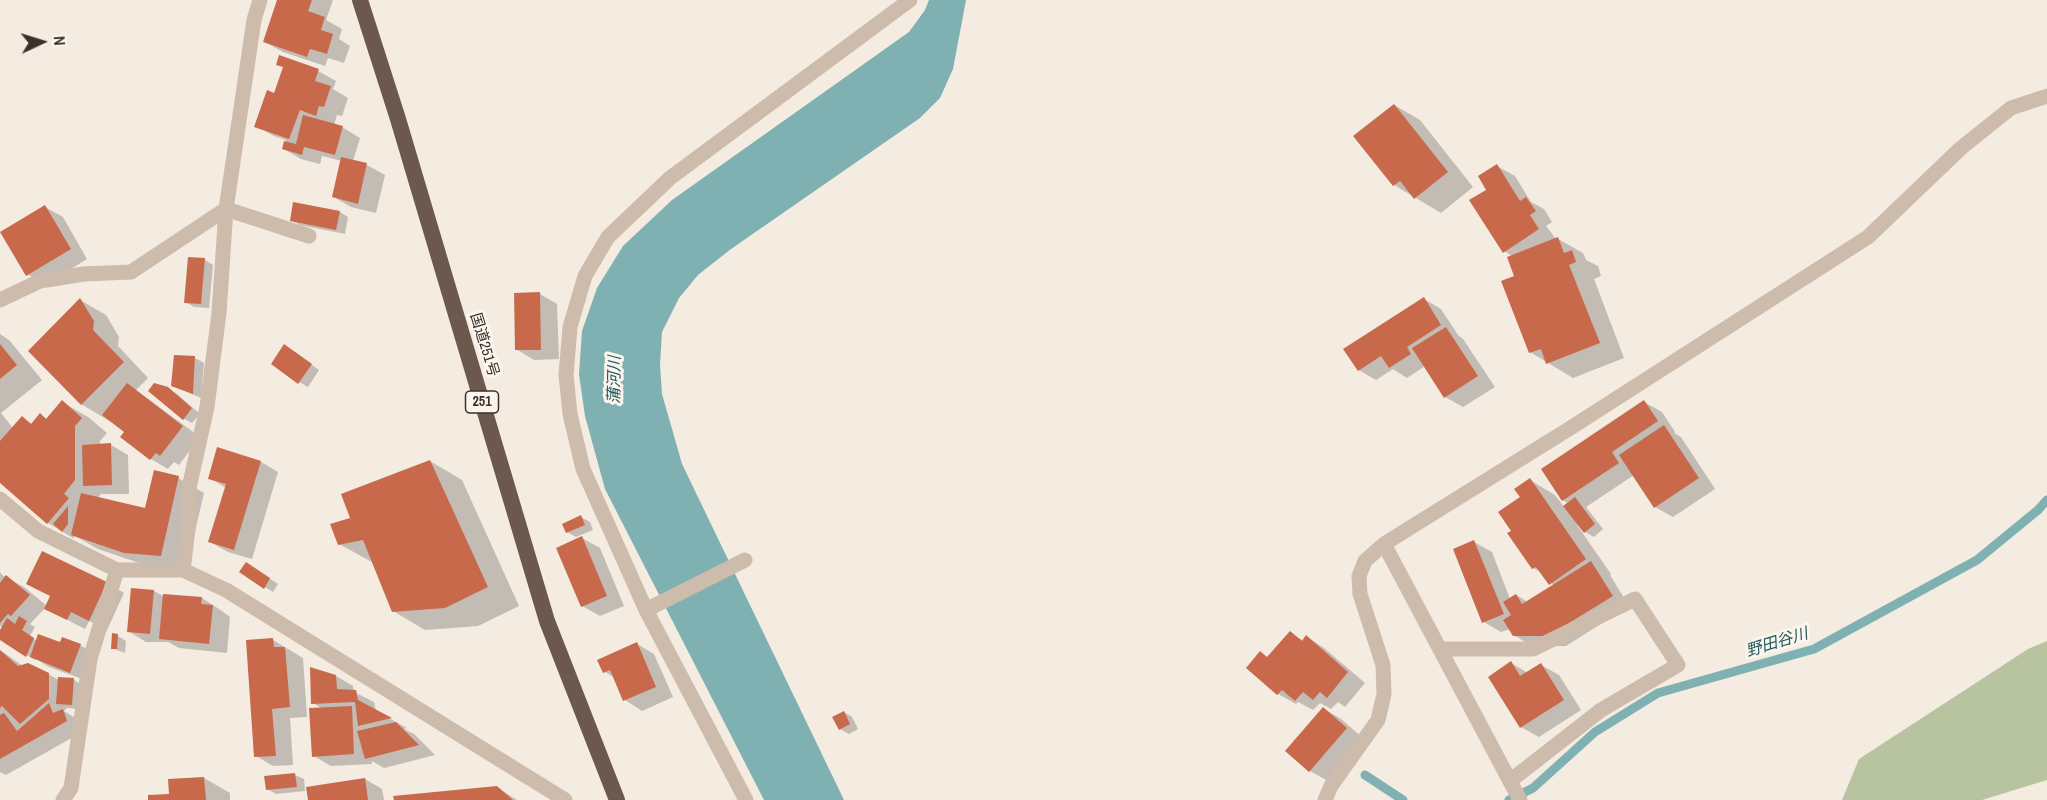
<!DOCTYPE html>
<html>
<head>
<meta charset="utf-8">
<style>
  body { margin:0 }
  #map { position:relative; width:2047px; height:800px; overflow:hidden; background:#f4ebe1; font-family:"Archivo Narrow",sans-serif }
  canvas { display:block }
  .north { position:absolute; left:12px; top:12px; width:60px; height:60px; -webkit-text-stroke:4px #fbf5ee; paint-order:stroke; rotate:86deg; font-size:16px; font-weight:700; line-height:24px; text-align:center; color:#3b302b }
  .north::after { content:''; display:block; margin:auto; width:21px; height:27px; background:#3b302b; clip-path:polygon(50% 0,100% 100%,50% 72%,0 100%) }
</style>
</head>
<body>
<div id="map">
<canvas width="2047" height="800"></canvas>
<div class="north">N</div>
</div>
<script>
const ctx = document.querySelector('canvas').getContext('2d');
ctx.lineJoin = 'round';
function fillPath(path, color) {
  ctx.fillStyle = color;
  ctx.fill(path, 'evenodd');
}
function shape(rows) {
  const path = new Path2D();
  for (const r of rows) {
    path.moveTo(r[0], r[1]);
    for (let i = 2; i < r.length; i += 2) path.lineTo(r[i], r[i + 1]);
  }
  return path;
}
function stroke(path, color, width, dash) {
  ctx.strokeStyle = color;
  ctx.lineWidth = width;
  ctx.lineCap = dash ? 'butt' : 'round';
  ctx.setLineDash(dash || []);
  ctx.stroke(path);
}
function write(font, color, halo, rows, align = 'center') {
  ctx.font = font + ' "Archivo Narrow","Noto Sans JP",sans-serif';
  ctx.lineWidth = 6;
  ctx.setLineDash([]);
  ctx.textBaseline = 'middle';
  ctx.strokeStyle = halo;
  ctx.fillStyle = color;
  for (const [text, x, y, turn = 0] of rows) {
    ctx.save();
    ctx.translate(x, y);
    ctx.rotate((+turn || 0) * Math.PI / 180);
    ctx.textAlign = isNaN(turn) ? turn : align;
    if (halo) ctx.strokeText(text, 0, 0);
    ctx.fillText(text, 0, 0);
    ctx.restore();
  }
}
const green = shape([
  [2047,641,2047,780,1982,800,1842,800,1859,759,2028,649]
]);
const water = shape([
  [929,0,966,0,953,69,940,98,920,118,731,249,698,275,679,298,662,332,660,365,662,394,682,464,844,800,764,800,605,489,585,416,579,374,582,331,597,288,623,246,672,200,909,32,925,10]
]);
const shadow = shape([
  [279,0,333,0,326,20,342,29,339,39,350,46,344,63,328,58,325,66,283,52,265,42],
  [278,64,318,71,336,81,333,89,348,98,342,116,337,115,334,125,342,127,360,138,353,161,367,165,385,175,376,213,351,207,334,197,342,161,322,156,320,164,301,159,284,149,286,140,274,136,256,126,275,95,284,68],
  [1394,105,1420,120,1473,187,1441,213,1394,185,1356,137],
  [1497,166,1515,176,1531,202,1544,209,1552,222,1546,226,1556,239,1558,239,1583,253,1586,260,1598,266,1601,276,1594,279,1624,358,1573,378,1530,352,1512,256,1504,251,1488,190],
  [45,207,63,217,87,259,45,285,27,274],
  [340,212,348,217,345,234,300,225,291,220],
  [205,260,213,265,209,308,194,307,186,302],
  [540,294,557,304,559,359,534,360,516,349],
  [1424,299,1441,309,1458,335,1463,339,1495,387,1463,407,1445,397,1425,366,1407,378,1393,369,1376,380,1359,370],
  [80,300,106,315,119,337,118,346,148,378,136,390,200,437,179,465,174,462,168,469,151,459,126,431,81,404],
  [0,334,9,340,42,380,1,413,13,428,22,418,32,424,40,415,47,419,62,402,88,417,107,433,100,441,100,445,111,445,128,455,129,494,101,494,98,498,146,510,178,478,204,493,186,570,151,567,98,549,75,536,73,538,48,523,0,481],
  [293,351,319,370,308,387,299,382],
  [175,356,195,358,204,363,201,398,173,386],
  [167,389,177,394,200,414,192,423,184,419],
  [1644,402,1662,412,1675,432,1674,433,1681,437,1715,489,1673,517,1655,507,1634,475,1586,507,1603,529,1594,537,1585,532,1579,524,1577,525,1611,574,1610,575,1629,606,1566,646,1532,646,1514,635,1510,629,1501,632,1484,622,1474,542,1492,552,1510,599,1516,595,1528,602,1554,586,1543,573,1533,568,1513,531,1522,497,1530,480,1555,495,1564,507,1569,504,1563,500,1543,470],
  [430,461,462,480,519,606,478,626,425,630,393,611,372,562,339,544,352,519],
  [261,462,278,472,252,559,228,552,210,542,226,488,210,478],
  [581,517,590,522,593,530,576,537,567,532],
  [582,538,600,548,624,606,600,616,582,606],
  [255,569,278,584,273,592,265,587],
  [0,572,2,575,24,587,47,606,107,583,124,593,107,630,89,621,85,629,45,608,30,624,35,627,30,636,37,641,80,645,98,656,88,681,49,667,36,659,35,660,0,639,0,633,3,628,0,626],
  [132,589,154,591,165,597,202,598,219,609,230,617,227,653,179,648,168,642,146,642,128,631],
  [1290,633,1304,641,1307,637,1324,648,1365,683,1345,707,1338,702,1331,709,1320,703,1313,710,1298,702,1296,704,1278,694,1248,668,1261,653,1268,658],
  [118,636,126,641,125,653,112,648],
  [273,640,303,658,307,717,290,718,293,765,273,766,256,756],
  [637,644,654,654,673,697,642,711,625,700,615,678,605,672],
  [0,650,23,666,48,674,59,680,74,680,82,685,80,709,67,708,64,711,80,721,84,731,6,775,0,772],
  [1511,663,1528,673,1541,665,1559,675,1581,710,1539,737,1521,727],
  [336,676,353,686,354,692,374,702,376,711,407,728,404,729,414,734,435,755,384,768,372,761,372,764,331,766,314,756,323,709,313,703],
  [1324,709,1341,719,1364,739,1328,781,1310,771],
  [844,712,852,717,858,729,849,734,840,729],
  [295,775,304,779,305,791,276,794,267,789],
  [204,778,230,793,230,800,150,800,170,795],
  [365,779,382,789,384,800,310,800],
  [496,787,517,800,395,800]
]);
const stream = shape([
  [1365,775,1403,800],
  [1509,800,1533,788,1595,732,1658,693,1814,649,1977,560,2038,510,2047,500]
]);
const building = shape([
  [277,0,312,0,308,11,325,17,321,30,333,34,327,54,310,49,307,57,263,42],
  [279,55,319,69,315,81,331,86,324,107,319,106,316,116,300,110,289,139,254,127,267,90,274,93,283,67,276,65],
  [1394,104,1448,172,1414,199,1400,181,1393,186,1353,136],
  [303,115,343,126,335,155,304,147,302,155,282,149,284,141,296,144],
  [341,157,367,163,358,204,332,197],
  [1497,164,1520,201,1526,197,1536,211,1530,215,1539,229,1503,253,1469,200,1486,190,1478,176],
  [293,202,340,211,336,230,290,221],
  [45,205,71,249,26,276,0,232],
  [1558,237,1564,253,1572,250,1576,262,1569,265,1600,343,1546,364,1541,349,1529,353,1501,281,1514,276,1507,257],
  [188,257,205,258,201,304,184,303],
  [540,292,541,350,515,350,514,293],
  [1424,297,1441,325,1407,347,1411,354,1389,368,1381,356,1358,371,1343,349],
  [80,298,94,321,93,330,124,362,81,405,28,351],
  [1446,327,1478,376,1444,398,1412,348],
  [0,344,17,365,0,379],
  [284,344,312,364,298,384,271,364],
  [174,355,195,356,193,394,171,386],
  [127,383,183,426,160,456,156,453,150,460,120,437,124,432,102,415],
  [154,383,168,387,192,408,183,420,148,391],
  [62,400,82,418,75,426,75,480,64,494,69,498,47,524,0,483,0,441,22,416,31,424,40,413,46,419],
  [1644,400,1658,421,1612,452,1619,463,1562,501,1541,469],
  [1664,425,1699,478,1654,508,1619,455],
  [111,443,112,485,83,486,82,445],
  [217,447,261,461,234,550,208,542,226,484,208,479],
  [430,460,488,587,445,608,392,612,363,540,338,545,330,524,350,518,341,494],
  [154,470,179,476,161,556,124,553,71,535,81,493,145,508],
  [1530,478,1586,559,1549,585,1536,567,1532,569,1507,533,1511,531,1498,512,1520,497,1514,489],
  [1575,497,1595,524,1584,533,1563,506],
  [68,506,68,524,62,532,53,524],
  [581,515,585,525,566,533,562,524],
  [582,536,607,596,581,607,556,548],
  [1474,540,1504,614,1482,623,1453,549],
  [42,551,107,582,89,621,71,612,67,620,44,609,50,596,26,584],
  [1591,561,1613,596,1548,636,1513,636,1503,620,1511,615,1503,602,1516,594,1522,604],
  [246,562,270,578,264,589,239,572],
  [6,575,30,595,11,616,8,614,0,623,0,583],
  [131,588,154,590,150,634,127,632],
  [163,594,202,597,201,604,213,605,209,644,159,639],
  [19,616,27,621,22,630,34,638,26,657,0,640,0,630,7,618,15,624],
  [1290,631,1302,641,1306,635,1348,672,1327,698,1320,692,1313,700,1303,692,1295,701,1282,690,1277,695,1246,668,1260,651,1267,657],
  [112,633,118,634,117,649,111,649],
  [38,634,60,642,62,637,81,644,70,673,30,657],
  [273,638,274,647,285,647,290,707,272,709,276,756,254,757,246,640],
  [637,642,656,687,623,701,610,670,603,673,597,660],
  [0,650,18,666,28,663,49,673,49,699,20,724,2,706,0,708],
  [1511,661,1520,676,1541,663,1564,700,1520,728,1488,677],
  [310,667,336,675,337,689,356,690,358,700,392,718,358,726,355,702,311,704],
  [58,677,74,678,72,705,56,704],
  [49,703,53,713,63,709,67,721,0,759,0,715,4,713,17,731],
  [352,706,354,754,312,757,309,708],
  [1323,707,1347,728,1309,772,1285,751],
  [844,711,850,724,839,730,832,717],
  [396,722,419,745,365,759,357,731],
  [295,773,297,787,266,790,264,776],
  [204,777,206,800,148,800,148,795,169,794,168,779],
  [365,778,368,800,308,800,306,787],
  [497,786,513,800,394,800,393,796]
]);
const minor = shape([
  [0,300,40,281,84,274,131,272,226,209,309,236],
  [0,499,38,531,117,570,183,570,226,590,565,800],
  [1384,544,1520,800],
  [183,570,189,521,189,488,207,407,219,313,226,209,254,20,260,0],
  [646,610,745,560],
  [1440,649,1533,649,1635,599,1678,665,1601,710,1510,781],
  [63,800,71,788,90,659,117,570],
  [746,800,646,610,583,469,570,414,566,375,570,327,585,276,608,237,670,178,910,0],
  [1325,800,1331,786,1378,720,1384,694,1383,665,1360,594,1359,576,1365,561,1384,544,1572,427,1868,237,1961,148,2011,108,2047,96]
]);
const trunk = shape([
  [360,0,398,119,547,621,617,800]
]);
const shields = [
  [482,402,33]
];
const shieldNames = [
  ["251",482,402]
];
const streetNames = [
  ["国道251号",484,345,73]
];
const waterNames = [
  ["蒲河川",615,380,-89],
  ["野田谷川",1777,643,-17]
];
fillPath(green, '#b8c4a0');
fillPath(water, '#7fb0b2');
fillPath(shadow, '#0003');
stroke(stream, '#7fb0b2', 9);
fillPath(building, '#c8694b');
stroke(minor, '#cdbbac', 15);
stroke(trunk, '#6c584f', 16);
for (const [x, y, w] of shields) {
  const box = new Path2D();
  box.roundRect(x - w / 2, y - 11, w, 22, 4.5);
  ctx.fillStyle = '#fbf5ee';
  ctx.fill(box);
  stroke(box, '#3b302b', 1.5);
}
write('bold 14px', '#3b302b', null, shieldNames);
write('15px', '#3b302b', '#fbf5ee', streetNames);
write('italic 16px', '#1f5a5e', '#fbf5ee', waterNames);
</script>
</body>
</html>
